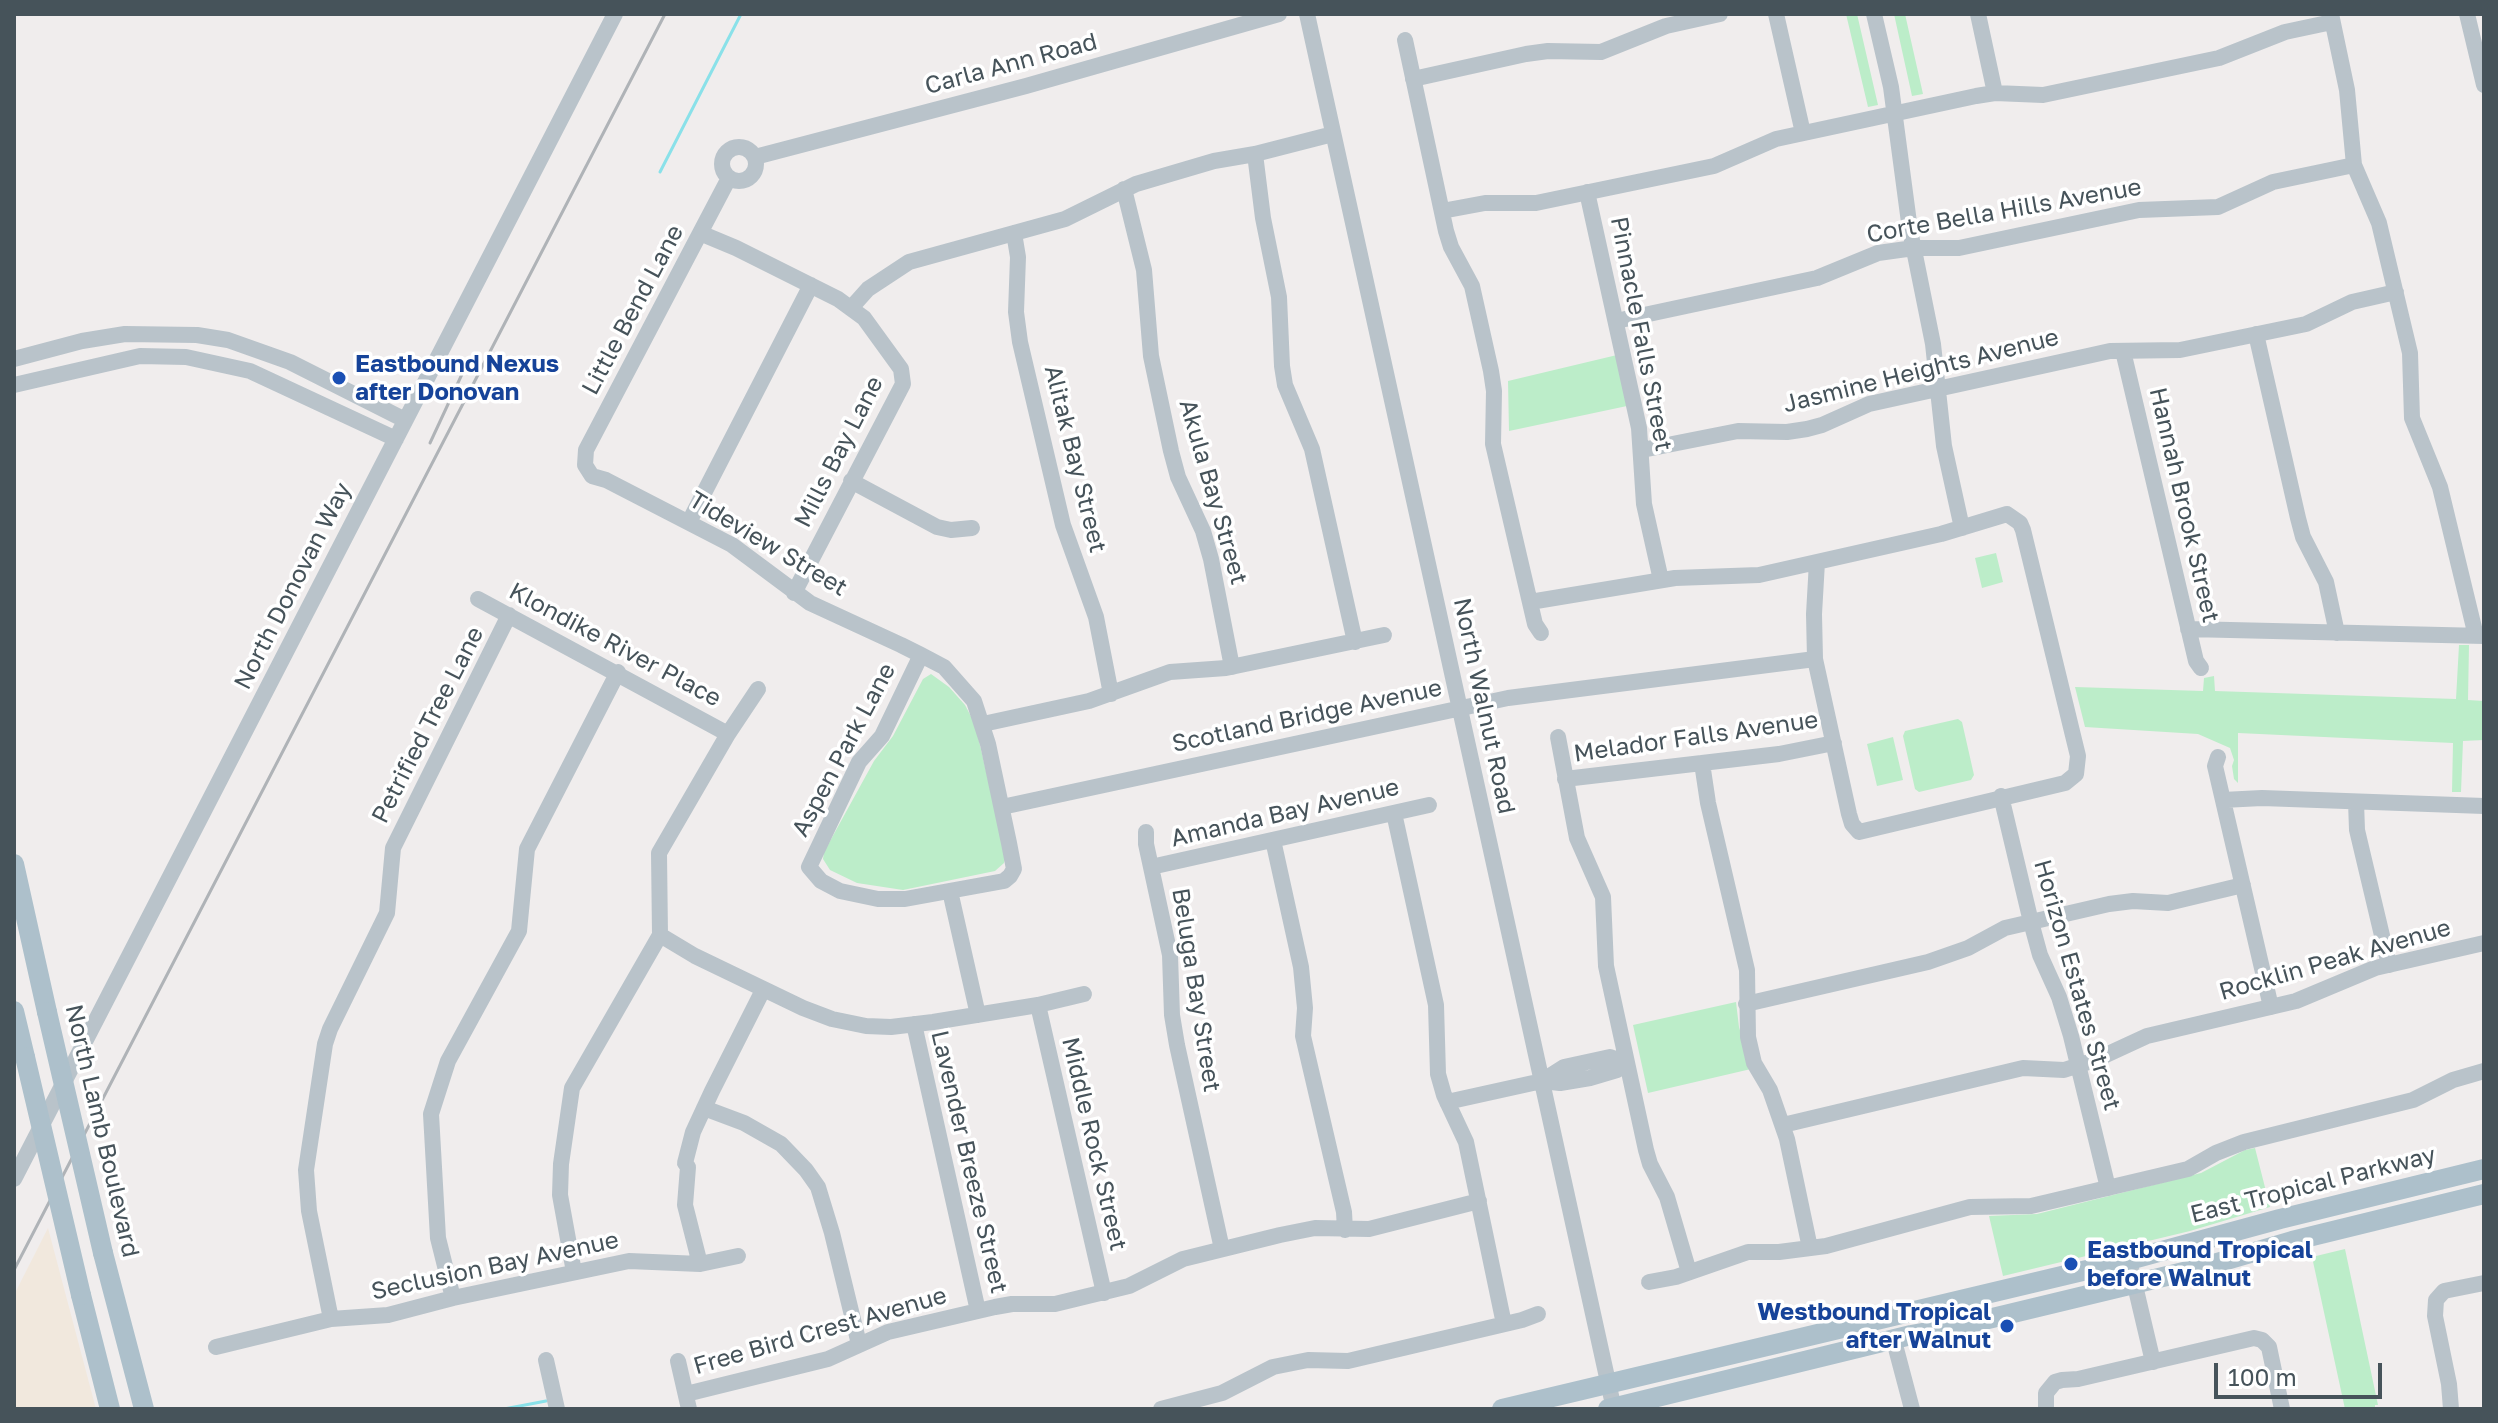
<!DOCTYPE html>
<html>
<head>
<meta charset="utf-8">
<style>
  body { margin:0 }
  #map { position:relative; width:2498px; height:1423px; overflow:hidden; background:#f0eded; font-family:"Golos Text",sans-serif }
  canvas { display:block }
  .frame { position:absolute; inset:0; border:16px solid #46535a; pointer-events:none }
  .scale { position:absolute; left:2214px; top:1363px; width:168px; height:36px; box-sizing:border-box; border:4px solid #46535a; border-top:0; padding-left:10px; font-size:24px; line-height:28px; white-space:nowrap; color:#46535a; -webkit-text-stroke:6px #fff; paint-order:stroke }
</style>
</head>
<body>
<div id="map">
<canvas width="2498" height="1423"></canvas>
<div class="frame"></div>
<div class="scale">100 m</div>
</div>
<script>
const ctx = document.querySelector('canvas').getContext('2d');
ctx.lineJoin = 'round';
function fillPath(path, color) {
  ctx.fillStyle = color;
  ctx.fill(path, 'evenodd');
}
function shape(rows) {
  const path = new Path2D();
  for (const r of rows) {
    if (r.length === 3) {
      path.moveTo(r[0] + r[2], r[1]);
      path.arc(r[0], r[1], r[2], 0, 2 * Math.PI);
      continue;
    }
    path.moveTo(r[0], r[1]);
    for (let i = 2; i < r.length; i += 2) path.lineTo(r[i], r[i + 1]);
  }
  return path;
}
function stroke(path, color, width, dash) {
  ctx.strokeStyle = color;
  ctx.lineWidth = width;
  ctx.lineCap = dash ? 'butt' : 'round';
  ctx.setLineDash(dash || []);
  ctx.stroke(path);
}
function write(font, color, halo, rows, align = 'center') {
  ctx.font = font + ' "Golos Text",sans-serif';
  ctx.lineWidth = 7;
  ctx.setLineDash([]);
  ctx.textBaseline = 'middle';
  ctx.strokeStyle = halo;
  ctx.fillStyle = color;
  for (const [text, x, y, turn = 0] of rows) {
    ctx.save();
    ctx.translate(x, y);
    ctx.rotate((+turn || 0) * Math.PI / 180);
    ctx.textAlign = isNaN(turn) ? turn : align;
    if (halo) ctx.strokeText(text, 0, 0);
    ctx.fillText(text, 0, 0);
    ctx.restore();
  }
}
const green = shape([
  [1846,14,1857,14,1878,105,1868,107],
  [1894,14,1905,14,1923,94,1912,96],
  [1617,355,1627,406,1509,431,1508,381],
  [1996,553,2003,582,1982,588,1975,558],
  [2459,645,2469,645,2468,700,2484,701,2484,740,2463,741,2461,792,2452,792,2453,743,2238,733,2238,783,2234,779,2232,766,2234,760,2230,748,2198,734,2085,727,2075,687,2203,691,2204,678,2214,676,2215,691,2456,699],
  [931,674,949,687,965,705,975,724,1006,856,1004,863,995,871,903,890,857,883,830,870,823,859,824,852,874,761,893,736,923,679],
  [1958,719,1962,722,1974,775,1971,780,1919,792,1915,789,1903,736,1905,731],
  [1893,737,1903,780,1877,786,1867,744],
  [1736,1002,1739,1027,1751,1069,1648,1093,1633,1025],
  [2255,1148,2270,1207,2190,1231,2003,1276,1989,1216,2037,1214,2201,1173,2245,1150],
  [2345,1249,2378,1405,2375,1405,2375,1409,2345,1409,2312,1257]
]);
const sand = shape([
  [48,1228,96,1409,14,1409,14,1295]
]);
const stream = shape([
  [660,172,741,14],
  [504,1409,546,1401]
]);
const minor = shape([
  [1307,14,1614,1409],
  [1776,14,1803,133],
  [1874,14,1891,87,1910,230,1933,344,1944,446,1962,528],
  [1978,14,1995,93],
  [2331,14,2347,90,2354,165,2379,223,2410,353,2412,418,2440,487,2476,636],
  [2467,14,2484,85],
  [1405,40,1446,231,1451,247,1472,286,1491,371,1494,391,1493,444,1535,624,1541,633],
  [1413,79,1526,54,1548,51,1601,52,1666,26,1720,14],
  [739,164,17],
  [1255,154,1263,218,1279,297,1282,366,1285,385,1312,449,1355,642],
  [755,157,1026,86,1279,14],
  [729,178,586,450,585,465,592,476,606,480,732,545,810,603,901,645,921,655,944,667,974,701,988,744,1009,843,1014,869,1010,876,1004,881,905,899,878,899,840,891,821,881,809,867,859,762,882,736,921,655],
  [1124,189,1144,270,1151,356,1171,451,1178,477,1203,531,1211,559,1232,667],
  [1587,192,1639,428,1644,504,1661,580],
  [1442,211,1485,203,1536,203,1714,166,1776,139,1976,96,1995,93,2043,95,2219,58,2285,32,2332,22],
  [700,233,736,248,838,299,864,318,901,369,903,384,794,593],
  [1014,233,1018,257,1016,312,1020,342,1063,525,1096,617,1111,694],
  [851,308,868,289,909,262,1065,219,1136,184,1214,161,1255,154,1333,134],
  [1616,321,1817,278,1878,253,1914,248,1959,248,2139,210,2218,207,2273,182,2354,165],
  [2256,334,2298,518,2303,537,2326,582,2337,633],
  [2123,351,2196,661,2201,668],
  [14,359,82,341,125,334,197,335,228,340,290,362,405,420],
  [14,385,140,356,186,357,250,371,396,439],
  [1642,450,1738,431,1787,432,1807,429,1822,425,1869,404,2092,355,2110,351,2180,350,2306,324,2352,302,2396,292],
  [851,481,937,527,951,530,972,528],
  [689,522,811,285],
  [478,599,728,734],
  [1530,602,1675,578,1759,575,1941,534,2007,514,2020,523,2023,530,2078,756,2076,774,2065,783,1859,832,1852,824,1849,814,1815,659,1814,614,1817,562],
  [2188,629,2484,636],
  [983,724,1089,701,1170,672,1226,668,1384,635],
  [1558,737,1577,838,1603,897,1606,966,1646,1150,1650,1164,1667,1197,1689,1272],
  [2218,757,2215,766,2271,1007],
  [1702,763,1708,803,1747,970,1748,1037,1754,1063,1770,1090,1787,1139,1810,1248],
  [1565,779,1779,754,1834,743],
  [2001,796,2031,922,2040,955,2059,997,2071,1036,2108,1188],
  [2223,800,2262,798,2484,806],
  [2356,802,2357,830,2389,965],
  [1002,807,1508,698,1815,659],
  [1394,813,1436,1005,1438,1074,1444,1095,1466,1142,1504,1324],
  [1146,832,1146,844,1170,955,1172,1015,1177,1045,1222,1249],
  [1273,840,1301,967,1305,1008,1303,1036,1344,1212,1345,1230],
  [1151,867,1429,805],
  [950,891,978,1015],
  [660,935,695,956,803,1008,832,1019,866,1026,891,1027,933,1022,1038,1005,1084,994],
  [1746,1004,1928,962,1968,948,2005,928,2109,904,2133,901,2168,903,2243,885],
  [1038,1005,1104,1293],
  [914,1024,978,1311],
  [1542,1081,1564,1067,1610,1057,1627,1063],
  [1447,1102,1542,1081,1560,1083,1590,1078,1617,1070,1627,1063],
  [704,1108,744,1123,781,1144,806,1170,818,1187,832,1233,859,1344],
  [1783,1125,2023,1068,2064,1070,2095,1060,2147,1036,2296,1001,2375,968,2484,943],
  [14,1179,615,14],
  [2129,1260,2153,1362],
  [700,1264,685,1205,688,1167,685,1163,693,1132,712,1091,763,990],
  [574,1272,560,1195,561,1164,572,1088,660,935,659,853,728,734,758,689],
  [1649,1282,1676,1277,1748,1252,1779,1252,1826,1246,1970,1207,2031,1206,2188,1169,2216,1153,2244,1142,2413,1100,2453,1080,2484,1071],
  [453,1298,438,1238,431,1114,448,1061,519,931,527,849,618,672],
  [331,1319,309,1211,306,1170,325,1044,330,1029,387,913,393,848,509,615],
  [1894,1341,1912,1409],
  [216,1347,331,1319,388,1315,453,1298,629,1261,700,1264,738,1256],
  [546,1360,557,1409],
  [678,1361,689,1409],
  [686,1394,828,1359,888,1332,995,1307,1012,1304,1055,1304,1129,1286,1183,1259,1280,1235,1315,1228,1369,1229,1479,1201],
  [1161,1409,1222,1393,1273,1367,1308,1360,1348,1361,1522,1320,1538,1314],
  [2046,1409,2046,1393,2055,1382,2062,1380,2078,1379,2254,1338,2262,1340,2269,1347,2282,1409],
  [2451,1409,2449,1384,2435,1316,2436,1300,2444,1291,2484,1283]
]);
const major = shape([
  [14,864,47,1012],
  [14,1011,25,1057],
  [103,1253,144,1409],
  [81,1295,110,1409],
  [1502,1409,2129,1260,2280,1219,2484,1169],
  [1608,1409,1911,1335,1955,1327,2196,1269,2292,1241,2484,1194]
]);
const rail = shape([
  [430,443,463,372],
  [14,1270,665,14]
]);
const majorBridge = shape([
  [47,1012,103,1253],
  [25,1057,81,1295]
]);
const markers = [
  [339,378,8,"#1a4fb4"],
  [2071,1264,8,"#1a4fb4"],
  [2007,1326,8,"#1a4fb4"]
];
const streetNames = [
  ["Carla Ann Road",1011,64,-15],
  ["Corte Bella Hills Avenue",2004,211,-10],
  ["Little Bend Lane",633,310,-62],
  ["Pinnacle Falls Street",1641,334,79],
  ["Jasmine Heights Avenue",1921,371,-14],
  ["Mills Bay Lane",839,452,-63],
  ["Alitak Bay Street",1075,459,76],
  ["Akula Bay Street",1213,492,74],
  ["Hannah Brook Street",2184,505,77],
  ["Tideview Street",768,544,31],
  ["North Donovan Way",293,586,-63],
  ["Klondike River Place",615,645,28],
  ["North Walnut Road",1484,706,78],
  ["Scotland Bridge Avenue",1307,716,-12],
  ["Petrified Tree Lane",428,725,-63],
  ["Melador Falls Avenue",1696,737,-8],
  ["Aspen Park Lane",844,750,-62],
  ["Amanda Bay Avenue",1285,813,-13],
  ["Rocklin Peak Avenue",2335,960,-16],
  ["Horizon Estates Street",2077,985,74],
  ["Beluga Bay Street",1196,990,81],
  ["North Lamb Boulevard",102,1131,77],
  ["Middle Rock Street",1094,1144,77],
  ["Lavender Breeze Street",969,1162,77],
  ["East Tropical Parkway",2313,1185,-14],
  ["Seclusion Bay Avenue",495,1266,-12],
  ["Free Bird Crest Avenue",820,1331,-16]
];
const transitNames = [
  ["Eastbound Nexus",355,364],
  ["after Donovan",355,392],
  ["Eastbound Tropical",2087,1250],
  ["before Walnut",2087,1278],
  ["Westbound Tropical",1991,1312,"right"],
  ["after Walnut",1991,1340,"right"]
];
fillPath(green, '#bcedc9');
fillPath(sand, '#f1e8dd');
stroke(stream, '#8ae1e9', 3);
stroke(minor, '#b9c3ca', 16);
stroke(major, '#adc0cb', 20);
stroke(rail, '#afb3b7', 3);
stroke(majorBridge, '#adc0cb', 20);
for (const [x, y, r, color] of markers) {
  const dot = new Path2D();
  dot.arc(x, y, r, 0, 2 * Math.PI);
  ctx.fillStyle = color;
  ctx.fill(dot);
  stroke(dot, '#fff', 3);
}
write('24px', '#46535a', '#fff', streetNames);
write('bold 24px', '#164399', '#fff', transitNames, 'left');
</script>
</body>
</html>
